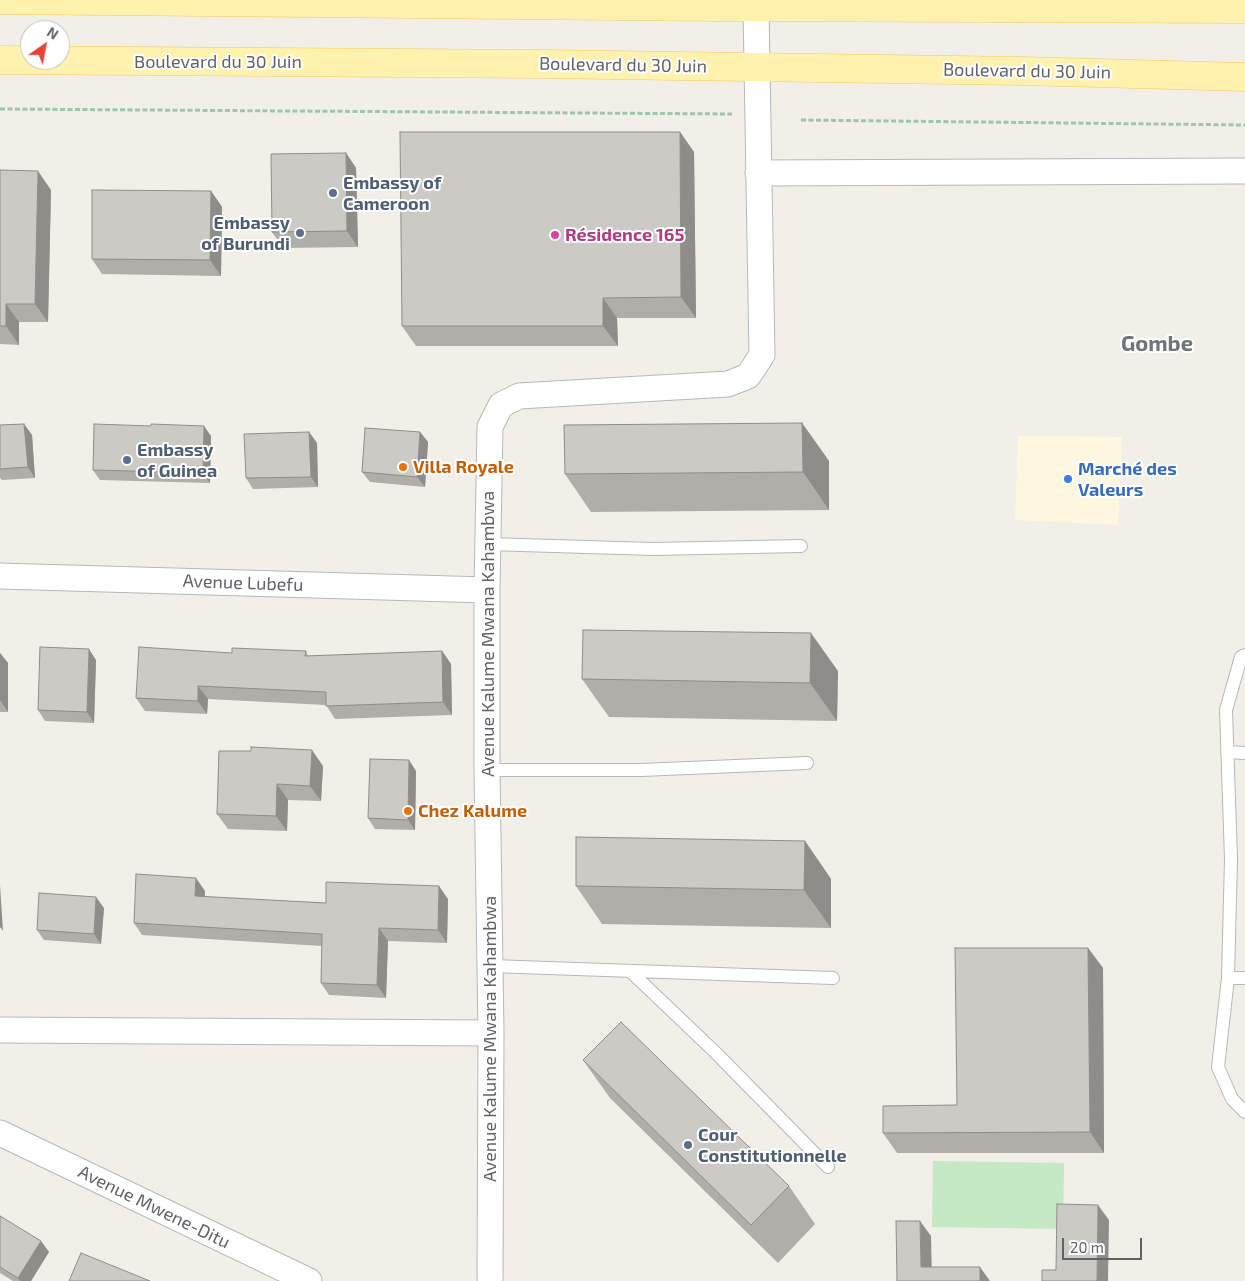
<!DOCTYPE html>
<html>
<head>
<meta charset="utf-8">
<style>
  body { margin:0 }
  #map { position:relative; width:1245px; height:1281px; overflow:hidden; background:#f1efe8; font-family:"Exo 2",sans-serif }
  canvas { display:block }
  .north { position:absolute; left:20px; top:20px; width:50px; height:50px; box-sizing:border-box; background:#fff; border:1px solid #bfc1c3; border-radius:50%; rotate:33deg; font-size:14px; font-weight:700; line-height:20px; text-align:center; color:#5f6368 }
  .north::after { content:''; display:block; margin:auto; width:18px; height:22px; background:#ea4335; clip-path:polygon(50% 0,100% 100%,50% 72%,0 100%) }
  .scale { position:absolute; left:1062px; top:1238px; width:80px; height:22px; box-sizing:border-box; border:2px solid #5f6368; border-top:0; padding-left:6px; font-size:15px; line-height:18px; white-space:nowrap; color:#5f6368; -webkit-text-stroke:4px #fff; paint-order:stroke }
</style>
</head>
<body>
<div id="map">
<canvas width="1245" height="1281"></canvas>
<div class="north">N</div>
<div class="scale">20 m</div>
</div>
<script>
const ctx = document.querySelector('canvas').getContext('2d');
ctx.lineJoin = 'round';
function fillPath(path, color) {
  ctx.fillStyle = color;
  ctx.fill(path, 'evenodd');
}
function shape(rows) {
  const path = new Path2D();
  for (const r of rows) {
    path.moveTo(r[0], r[1]);
    for (let i = 2; i < r.length; i += 2) path.lineTo(r[i], r[i + 1]);
  }
  return path;
}
function stroke(path, color, width, dash) {
  ctx.strokeStyle = color;
  ctx.lineWidth = width;
  ctx.lineCap = dash ? 'butt' : 'round';
  ctx.setLineDash(dash || []);
  ctx.stroke(path);
}
function write(font, color, halo, rows, align = 'center') {
  ctx.font = font + ' "Exo 2",sans-serif';
  ctx.lineWidth = 4;
  ctx.setLineDash([]);
  ctx.textBaseline = 'middle';
  ctx.strokeStyle = halo;
  ctx.fillStyle = color;
  for (const [text, x, y, turn = 0] of rows) {
    ctx.save();
    ctx.translate(x, y);
    ctx.rotate((+turn || 0) * Math.PI / 180);
    ctx.textAlign = isNaN(turn) ? turn : align;
    if (halo) ctx.strokeText(text, 0, 0);
    ctx.fillText(text, 0, 0);
    ctx.restore();
  }
}
const commercial = shape([
  [1018,436,1122,437,1118,525,1015,520]
]);
const green = shape([
  [933,1161,1064,1163,1063,1229,932,1227]
]);
const path = shape([
  [0,109,732,114],
  [801,120,1245,125]
]);
const lane = shape([
  [488,544,653,549,801,546],
  [1245,655,1241,657,1226,710,1231,859,1228,978,1218,1067,1232,1099,1245,1112],
  [1227,752,1245,753],
  [487,770,641,770,807,763],
  [491,966,833,978],
  [630,971,716,1053,828,1167],
  [1228,978,1245,978]
]);
const street = shape([
  [758,173,1245,171],
  [0,576,487,590],
  [0,1030,491,1033],
  [0,1133,309,1281],
  [490,1281,491,1033,487,770,487,590,490,427,501,405,519,396,728,384,748,376,762,355,756,7]
]);
const primary = shape([
  [0,0,718,7,1245,9],
  [0,60,542,64,1023,71,1245,77]
]);
const wall = shape([
  [680,132,694,152,696,318,617,318,618,346,416,346,402,326],
  [346,153,356,168,358,247,283,248,272,232],
  [0,170,51,190,48,322,19,322,19,345,0,344],
  [211,191,222,207,221,276,102,274,92,259],
  [802,423,829,461,829,510,591,512,565,474],
  [24,424,32,435,35,478,2,480,0,478,0,425],
  [309,432,317,443,318,487,253,489,246,478],
  [420,432,428,442,425,487,370,482,362,472],
  [211,436,210,483,100,480,93,470],
  [306,651,308,656,442,651,451,664,452,715,335,719,326,705,208,699,207,714,145,711,136,698,232,653],
  [0,653,8,663,8,712,0,712],
  [96,660,94,723,45,721,38,710],
  [838,671,837,721,609,717,582,679],
  [219,751,323,766,321,801,288,800,287,831,228,829,217,814],
  [416,771,415,830,375,829,368,818],
  [805,841,831,879,831,928,602,924,576,886],
  [205,891,205,897,326,903,448,899,447,943,388,941,386,998,329,995,321,983,322,946,142,935,134,923],
  [104,908,101,944,44,940,37,930],
  [1088,948,1103,968,1104,1153,897,1153,883,1133,957,1105],
  [583,1060,789,1186,815,1224,778,1263,610,1098],
  [0,1216,49,1252,31,1281,13,1281,0,1273]
]);
const shadedWall = shape([
  [680,132,694,152,696,318,681,297],
  [346,153,356,168,358,247,347,231],
  [38,171,51,190,48,322,35,304],
  [211,191,222,207,221,276,210,260],
  [603,298,617,318,618,346,603,326],
  [6,304,19,322,19,345,6,326],
  [802,423,829,461,829,510,803,472],
  [24,424,32,435,35,478,28,467],
  [204,426,211,436,210,483,203,473],
  [309,432,317,443,318,487,311,477],
  [420,432,428,442,425,487,417,477],
  [811,633,838,671,837,721,810,683],
  [89,649,96,660,94,723,87,712],
  [442,651,451,664,452,715,443,702],
  [0,653,8,663,8,712,0,700],
  [198,686,208,699,207,714,198,701],
  [312,750,323,766,321,801,310,786],
  [409,760,416,771,415,830,408,820],
  [277,784,288,800,287,831,276,816],
  [805,841,831,879,831,928,804,890],
  [196,878,205,891,204,909,195,896],
  [0,885,3,931,0,927],
  [439,886,448,899,447,943,438,930],
  [96,897,104,908,101,944,94,934],
  [379,928,388,941,386,998,377,985],
  [1088,948,1103,968,1104,1153,1090,1132],
  [1098,1205,1109,1220,1108,1281,1097,1281],
  [920,1221,931,1236,932,1281,921,1267],
  [41,1241,49,1252,31,1281,20,1281,18,1278],
  [980,1267,990,1281,980,1281]
]);
const building = shape([
  [400,132,680,132,681,297,603,298,603,326,402,326,400,132],
  [346,153,347,231,272,232,271,154,346,153],
  [0,170,38,171,35,304,6,304,6,326,0,326,0,170],
  [92,190,211,191,210,260,92,259,92,190],
  [802,423,803,472,565,474,564,425,802,423],
  [24,424,28,467,0,469,0,425,24,424],
  [94,424,151,426,151,424,204,426,203,473,93,470,94,424],
  [365,428,420,432,417,477,362,472,365,428],
  [309,432,311,477,246,478,244,434,309,432],
  [583,630,811,633,810,683,582,679,583,630],
  [40,647,89,649,87,712,38,710,40,647],
  [139,647,232,653,232,648,306,651,305,656,442,651,443,702,326,706,326,692,198,686,198,701,136,698,139,647],
  [251,747,312,750,310,786,277,784,276,816,217,814,219,751,251,751,251,747],
  [370,759,409,760,408,820,368,818,370,759],
  [576,837,805,841,804,890,576,886,576,837],
  [136,874,196,878,195,896,326,903,326,882,439,886,438,930,379,928,377,985,321,983,322,934,134,923,136,874],
  [39,893,96,897,94,934,37,930,39,893],
  [955,948,1088,948,1090,1132,883,1133,883,1106,957,1105,955,948],
  [621,1022,789,1186,751,1225,583,1060,621,1022],
  [1057,1204,1098,1205,1097,1281,1042,1281,1042,1270,1056,1270,1057,1204],
  [0,1216,41,1241,18,1278,0,1267,0,1216],
  [896,1221,920,1221,921,1267,980,1267,980,1281,897,1281,896,1221],
  [81,1253,150,1281,69,1281,81,1253]
]);
const markers = [
  [333,193,5,"#5c6f8a"],
  [300,233,5,"#5c6f8a"],
  [555,235,5,"#d1479c"],
  [127,460,5,"#5c6f8a"],
  [403,467,5,"#e8710a"],
  [1068,479,5,"#3f7fe0"],
  [408,811,5,"#e8710a"],
  [688,1145,5,"#5c6f8a"]
];
const streetNames = [
  ["Boulevard du 30 Juin",218,62],
  ["Boulevard du 30 Juin",623,65,1],
  ["Boulevard du 30 Juin",1027,71,1],
  ["Avenue Lubefu",243,583,2],
  ["Avenue Kalume Mwana Kahambwa",488,634,-90],
  ["Avenue Kalume Mwana Kahambwa",490,1039,-90],
  ["Avenue Mwene-Ditu",154,1207,26]
];
const serviceNames = [
  ["Embassy of",343,183],
  ["Cameroon",343,204],
  ["Embassy",290,223,"right"],
  ["of Burundi",290,244,"right"],
  ["Embassy",137,450],
  ["of Guinea",137,471],
  ["Cour",698,1135],
  ["Constitutionnelle",698,1156]
];
const hotelNames = [
  ["Résidence 165",565,235]
];
const foodNames = [
  ["Villa Royale",413,467],
  ["Chez Kalume",418,811]
];
const shopNames = [
  ["Marché des",1078,469],
  ["Valeurs",1078,490]
];
const districtNames = [
  ["Gombe",1157,344]
];
fillPath(commercial, '#fef7e0');
fillPath(green, '#c5e8c5');
stroke(lane, '#b5b8bc', 14);
stroke(street, '#b5b8bc', 27);
stroke(primary, '#f2c960', 29);
stroke(path, '#9cc7a9', 3, [5, 2.5]);
stroke(lane, '#fff', 12);
stroke(street, '#fff', 25);
stroke(primary, '#fff2af', 28);
fillPath(wall, '#afaea9');
fillPath(shadedWall, '#8f8d8a');
fillPath(building, '#cccac5');
stroke(building, '#8f8d8a', 1);
for (const [x, y, r, color] of markers) {
  const dot = new Path2D();
  dot.arc(x, y, r, 0, 2 * Math.PI);
  ctx.fillStyle = color;
  ctx.fill(dot);
  stroke(dot, '#fff', 2);
}
write('18px', '#5f6368', '#fff', streetNames);
write('bold 18px', '#4e5e75', '#fff', serviceNames, 'left');
write('bold 18px', '#b23c85', '#fff', hotelNames, 'left');
write('bold 18px', '#c56008', '#fff', foodNames, 'left');
write('bold 18px', '#366cbe', '#fff', shopNames, 'left');
write('bold 22px', '#70757a', '#fff', districtNames);
</script>
</body>
</html>
